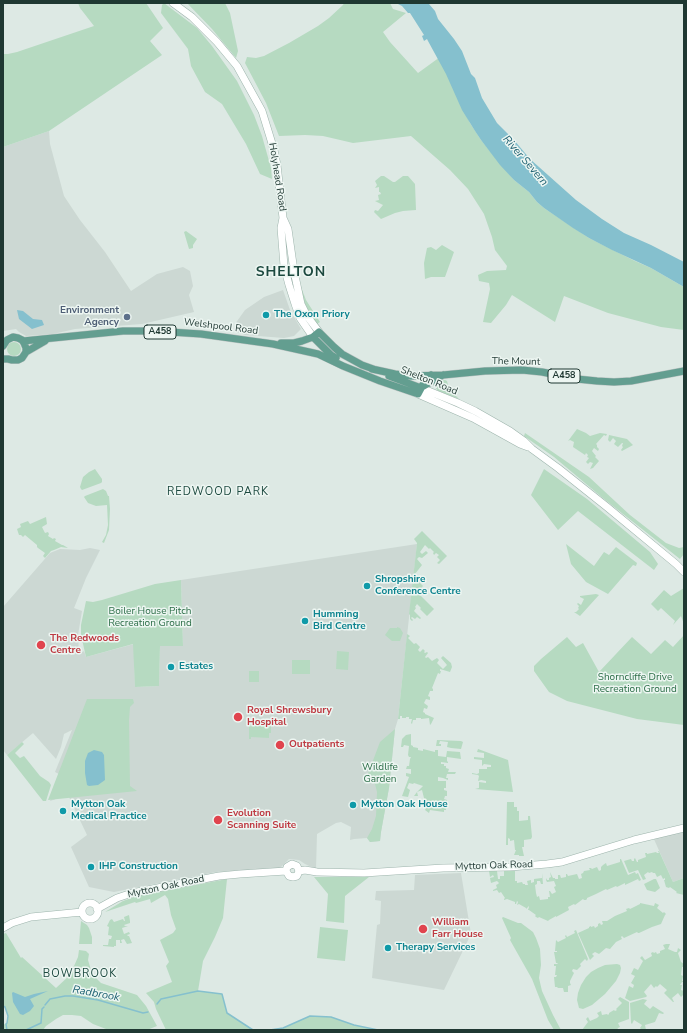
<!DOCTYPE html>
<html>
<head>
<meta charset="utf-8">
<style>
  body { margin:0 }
  #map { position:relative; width:687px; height:1033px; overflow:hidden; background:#dde9e4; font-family:"Nunito Sans",sans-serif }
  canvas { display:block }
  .frame { position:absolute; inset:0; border:4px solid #1f3832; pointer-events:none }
</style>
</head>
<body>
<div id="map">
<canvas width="687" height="1033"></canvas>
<div class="frame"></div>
</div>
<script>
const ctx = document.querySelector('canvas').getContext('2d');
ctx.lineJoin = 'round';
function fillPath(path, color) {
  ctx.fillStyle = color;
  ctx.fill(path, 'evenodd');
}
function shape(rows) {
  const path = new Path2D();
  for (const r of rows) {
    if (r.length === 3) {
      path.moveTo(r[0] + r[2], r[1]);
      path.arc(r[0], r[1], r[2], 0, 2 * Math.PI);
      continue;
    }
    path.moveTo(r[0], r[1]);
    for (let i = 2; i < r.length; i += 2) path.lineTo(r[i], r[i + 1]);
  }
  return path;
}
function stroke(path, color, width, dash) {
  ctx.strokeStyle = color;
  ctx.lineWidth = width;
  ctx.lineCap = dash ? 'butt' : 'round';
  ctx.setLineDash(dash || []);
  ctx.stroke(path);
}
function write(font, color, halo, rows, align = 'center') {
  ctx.font = font + ' "Nunito Sans",sans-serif';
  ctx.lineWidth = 3;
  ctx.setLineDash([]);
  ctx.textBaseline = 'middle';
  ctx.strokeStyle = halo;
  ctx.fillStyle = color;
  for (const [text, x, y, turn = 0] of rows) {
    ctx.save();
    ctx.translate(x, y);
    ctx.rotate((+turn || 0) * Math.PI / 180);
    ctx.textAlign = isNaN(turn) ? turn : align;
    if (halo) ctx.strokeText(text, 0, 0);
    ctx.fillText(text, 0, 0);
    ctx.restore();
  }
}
const built = shape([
  [49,131,50,144,64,196,80,220,105,252,131,291,157,274,183,267,190,271,193,286,189,295,194,312,142,324,75,329,53,334,26,336,19,332,16,329,3,331,3,147],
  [283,290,290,310,301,329,294,336,284,338,245,335,241,333,234,332,235,324,245,310,264,297],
  [417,544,398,719,395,729,389,788,381,832,380,841,370,842,367,838,354,839,350,840,351,827,341,822,336,823,317,834,316,869,305,864,299,860,289,859,280,868,216,872,114,892,89,887,71,847,87,835,68,795,50,801,61,775,55,772,72,730,64,734,61,747,56,759,33,733,7,755,3,750,3,607,50,553,60,549,80,550,90,548,100,550,86,578,74,608,82,611,78,635,79,654,84,651,86,657,134,644,135,687,159,686,160,646,183,646,181,580],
  [684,830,684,878,673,882,653,837],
  [461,873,471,934,444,990,372,978,377,925,380,924,381,901,375,900,376,891,414,890,415,875]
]);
const green = shape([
  [78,3,146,3,163,28,150,41,162,55,49,131,3,147,3,54,8,54,17,52,94,26,80,8],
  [164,3,197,28,212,46,237,81,254,115,262,136,271,168,272,179,260,174,246,144,222,104,205,92,191,66,188,49,161,13,162,5],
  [187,3,225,3,230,13,238,51,236,58,212,29],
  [344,3,390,3,393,9,406,13,383,32,390,42,418,73,440,57,470,123,481,140,514,180,529,192,537,202,544,208,589,238,635,261,651,268,684,287,684,330,661,327,608,313,564,296,555,322,512,295,506,305,491,323,483,322,490,289,489,283,479,281,478,275,487,271,506,270,507,266,495,250,492,237,484,214,468,189,450,170,411,136,353,143,323,136,305,135,279,136,266,103,245,63,247,57,256,58,264,56,289,43,318,26,329,18,343,5],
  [381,176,384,176,393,182,395,182,403,176,408,176,415,184,416,210,403,211,395,213,381,219,374,212,375,210,378,211,383,205,375,201,379,200,378,195,381,194,380,192,379,192,379,187,375,188,377,185,375,181],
  [186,231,197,239,193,245,193,248,189,249,184,232],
  [442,245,454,252,445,277,431,277,425,279,424,263,427,248,431,247,436,250],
  [298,282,299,282,306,300,320,322,317,324,310,315,305,304],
  [14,349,7],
  [445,380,447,381,449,389,459,399,438,391,435,387,433,385,436,382],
  [577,429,586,433,590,436,600,433,607,434,606,436,604,435,596,444,597,445,597,447,599,449,598,451,594,448,592,451,596,456,595,457,599,461,593,468,590,469,593,463,590,462,588,464,586,462,589,458,587,457,588,455,586,453,585,455,573,447,574,442,570,440,568,441],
  [525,433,589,477,630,515,666,543,679,548,684,547,684,554,680,559,604,499,554,457,524,436],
  [609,435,627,439,633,445,622,451,621,450,623,447,622,446,623,443,622,443,618,447,614,444,616,441,613,438,610,442,608,440],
  [95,469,102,479,102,482,101,483,82,490,81,489,80,487,83,477,89,472],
  [544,469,587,499,650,552,658,564,654,570,578,511,558,530,531,495],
  [103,489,106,491,108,496,109,496,110,509,109,530,104,543,102,542,106,535,108,525,107,505,96,506,88,503,84,497,85,496],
  [46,517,47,524,42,527,45,533,48,532,49,534,48,536,53,539,54,538,56,539,55,541,62,545,63,545,68,548,61,547,54,550,51,551,45,558,43,556,45,553,38,548,37,547,37,545,25,535,23,537,21,535,19,535,17,529,21,527,20,524,28,521,30,524],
  [422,531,447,556,439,564,437,563,440,560,437,557,439,555,436,553,434,555,433,553,434,552,430,548,429,549,425,545,420,552,422,554,426,551,428,553,422,558,419,557,417,559,422,565,415,574,416,576,415,578,423,586,417,592,434,609,427,616,420,609,421,608,417,604,415,607,416,608,414,611,421,618,420,619,417,617,415,619,412,617,411,618,413,620,412,621,410,619,410,615,409,614,417,543,414,539],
  [566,544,594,566,604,552,609,555,616,547,637,563,636,566,633,565,608,594,586,582,571,564],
  [181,580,183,646,160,646,159,686,135,687,133,644,86,657,81,635,81,625,86,601,93,602,102,600,155,584],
  [684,588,684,624,681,616,673,625,675,621,661,608,658,611,651,604,664,590,671,596],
  [596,594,599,595,580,616,574,612,576,612,579,609,578,608,579,606,577,604,578,603,581,605,584,599,580,597,580,596],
  [397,627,400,628,403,633,400,641,392,641,385,635,390,628,397,628],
  [407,634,410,636,408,638,414,644,416,643,420,647,418,650,420,652,423,649,425,651,424,652,425,653,427,652,428,653,425,657,426,658,428,657,432,661,437,658,439,660,437,663,443,669,447,665,441,658,443,656,451,663,452,667,450,672,440,669,440,671,441,671,440,674,438,673,432,688,433,689,433,691,430,691,428,696,430,697,430,700,426,699,424,703,428,706,427,709,424,708,423,712,425,713,425,714,434,718,431,724,430,725,429,718,421,719,421,718,416,718,416,720,413,720,412,724,411,723,412,719,409,719,409,717,406,717,406,718,402,718,402,716,400,716,400,719,398,719],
  [684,635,684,725,637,719,567,701,549,692,534,671,534,666,541,659,567,637,576,647,583,643,599,672,632,637,651,654,665,640,673,647],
  [337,651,349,652,348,670,336,669],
  [292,660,310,660,310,674,292,674],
  [249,671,259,671,259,682,249,682],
  [87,699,133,699,134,703,130,707,129,720,130,786,137,791,48,800],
  [249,724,271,724,271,733,269,733,269,738,251,737,251,739,249,739],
  [395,729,389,788,381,832,380,841,370,842,367,838,372,829,376,816,377,792,375,784,366,779,380,742],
  [411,734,411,745,413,746,413,747,418,748,418,750,423,751,423,749,435,752,435,750,438,750,438,756,446,757,447,751,460,752,461,759,447,757,447,761,448,762,448,763,441,762,441,764,444,764,444,766,446,766,446,768,449,769,448,772,456,772,455,774,447,774,446,778,448,778,448,780,443,778,438,777,438,781,446,781,446,788,444,788,444,790,447,791,447,796,445,796,444,799,447,800,446,810,444,810,444,812,430,810,429,813,425,810,427,805,420,804,425,802,422,790,417,792,418,796,414,796,417,792,423,786,414,783,413,784,409,783,407,788,410,790,408,797,402,796,409,777,406,776,406,773,411,774,411,769,406,769,407,766,409,766,410,759,411,757,409,757,408,755,409,746,404,745,403,747,401,747,402,739,406,735],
  [437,740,461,741,463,742,461,749,451,748,447,747,448,742,440,741,439,744,441,744,441,746,436,746],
  [22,742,24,744,15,753,20,758,24,756,40,776,49,782,51,785,46,801,43,801,7,755],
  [478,749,508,760,513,792,475,789,479,788,479,782,486,783,486,781,481,780,478,781,479,776,478,775,472,774,472,773,477,774,479,773,479,769,487,769,487,767,491,767,491,765,484,764,482,766,482,760,474,759,474,757,484,758,484,753,477,752],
  [507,802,514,802,514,807,517,807,517,811,519,811,519,821,528,820,528,816,530,816,532,837,531,839,524,840,524,847,522,847,524,856,519,856,519,855,514,855,516,850,515,850,514,840,510,841,510,839,508,838,508,845,506,845],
  [658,851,659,851,673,882,684,878,684,895,676,893,677,892,670,887,669,888,666,887,664,880,665,880,665,878,663,879,661,875,657,877,655,873,653,873,652,872,649,873,648,872,644,875,646,879,643,880,638,870,629,873,624,861,631,859,632,861,634,861,634,859,635,858,637,862,638,862,638,860,646,857,645,853,647,853,647,854,656,852,657,853,659,853],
  [620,859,621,859,628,875,635,872,636,874,638,873,641,880,639,881,638,879,625,885,625,883,617,887,616,886,607,890,606,889,596,894,587,898,587,899,586,900,584,900,583,899,575,905,574,904,568,907,569,910,556,917,556,916,549,920,548,921,539,917,538,918,536,917,535,916,536,915,529,910,528,910,529,907,529,906,526,909,526,908,519,904,517,905,518,902,517,901,516,904,515,904,515,902,507,899,504,900,504,899,505,898,501,892,499,893,497,890,493,891,493,890,497,888,496,885,498,884,499,883,497,881,491,883,490,878,494,877,493,875,490,877,489,871,497,871,498,879,500,879,500,876,504,876,504,871,515,871,515,881,517,881,517,883,522,882,523,884,525,884,525,885,528,885,527,881,531,880,531,883,534,882,534,879,542,878,542,873,543,884,541,884,540,881,537,881,537,884,535,885,536,893,537,897,539,896,540,900,548,899,548,897,550,897,549,891,550,891,552,894,556,892,554,887,556,886,554,881,547,882,546,880,546,878,547,880,549,880,549,878,551,877,550,872,553,878,555,878,555,879,558,879,558,875,560,875,561,878,566,877,566,874,567,874,568,876,577,874,579,879,582,878,581,874,583,873,584,871,590,870,589,868,591,868,592,869,597,867,599,871,601,870,601,867,603,865,606,863,607,866,620,862],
  [314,877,369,877,345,896,344,923,326,921,328,894],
  [227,879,223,918,215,937,203,961,198,991,222,994,227,1013,253,1030,166,1030,156,1009,154,1002,146,993,172,982,166,966,169,962,160,940,173,933,176,929,171,915,168,899,165,895,151,903,150,899,136,903,135,902,105,912,123,901,137,896],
  [654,879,656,879,660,888,655,892,647,890,644,884],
  [640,903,654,906,655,903,659,905,657,908,663,913,664,912,666,914,665,915,661,924,652,927,639,933,638,933,637,932,624,938,622,936,621,937,622,939,616,942,610,949,606,948,599,954,595,952,592,954,594,956,590,960,578,933,589,928,589,927,591,926,591,927,594,926,595,928,598,926,598,924,600,923,601,925,603,924,602,921,607,921,615,916,627,911,626,909,629,908,630,909,640,904],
  [129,915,130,921,130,923,124,925,125,926,128,926,122,928,124,934,129,932,130,934,127,935,128,936,129,936,132,943,127,944,124,939,121,940,122,943,120,943,120,940,116,940,116,946,114,946,114,947,103,946,103,945,108,945,109,939,111,939,112,936,108,935,109,927,107,926,110,920,112,919,114,922,123,919,124,921,125,921,124,917],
  [503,917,518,923,521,923,533,932,536,938,540,949,541,965,539,978,542,991,553,1015,561,1030,554,1030,548,1020,532,979,510,940,511,938,502,918],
  [81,921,87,925,89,928,92,937,92,944,79,944],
  [320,927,348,930,345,961,317,958],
  [576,930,588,959,587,961,585,959,580,964,581,966,577,970,573,969,572,971,574,973,570,981,570,983,571,985,568,986,568,992,564,992,563,988,558,988,557,987,555,987,554,977,556,977,557,975,555,975,556,966,554,966,554,964,557,964,558,963,556,963,554,952,557,952,557,951,555,951,556,940,558,942,566,938,565,936,566,935,567,937,575,933,574,931],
  [6,933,21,958,22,957,56,988,70,975,78,957,79,950,86,951,89,954,88,960,91,970,95,977,101,983,137,995,146,1006,157,1026,147,1030,106,1029,93,1024,81,1016,72,1015,63,1015,56,1019,46,1026,43,1030,3,1030,3,1025,7,1023,8,1016,5,1007,3,1006,3,934],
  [666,944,670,944,668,949,675,952,677,952,678,948,681,950,678,953,681,962,684,964,684,967,682,967,681,975,683,976,682,981,684,981,684,982,682,982,680,985,682,985,681,990,684,991,684,994,681,997,678,993,672,998,674,1002,673,1002,664,993,667,990,660,984,657,987,656,986,654,988,651,984,644,992,647,996,646,997,630,1001,625,998,629,986,633,988,634,985,631,983,635,976,631,974,634,968,638,970,643,961,640,958,642,956,645,960,652,956,651,953,653,952,654,953,656,952,657,954,660,953,660,951,665,949,663,945],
  [617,964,620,965,621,968,620,973,616,981,605,994,592,1005,583,1009,579,1008,577,1000,578,993,581,985,586,977,591,972,598,968,605,965],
  [620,997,629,1002,629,1019,618,1023,620,1027,618,1028,617,1030,612,1029,612,1030,582,1030,588,1022,586,1019,588,1017,590,1021,597,1018,599,1016,597,1013,601,1011,602,1015,607,1014,608,1015,609,1014,609,1013,614,1010,615,1011,617,1010,616,1009,622,1003,618,999],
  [643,999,647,1000,644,1004,650,1009,653,1006,664,1013,663,1014,659,1013,655,1022,645,1025,646,1030,641,1029,640,1028,642,1025,634,1020,632,1024,631,1023,630,1003],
  [310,1016,331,1017,354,1025,378,1030,270,1030,283,1028]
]);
const water = shape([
  [396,3,428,3,429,4,435,11,438,19,454,39,462,51,471,74,475,78,482,98,497,123,514,140,530,159,576,200,602,219,624,233,651,245,684,262,684,287,651,268,612,250,589,238,573,228,544,208,537,202,529,192,514,180,500,165,481,140,475,131,462,110,446,74,428,41,427,39,424,41,422,36,424,35,410,13,408,13,402,6],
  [17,310,23,311,33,319,42,320,44,325,32,329,19,319],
  [94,750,102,752,104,755,105,780,98,785,89,786,87,785,85,773,85,761,88,753],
  [48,991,30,999,34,1006,30,1011,23,1015,20,1014,13,1002,12,993,13,992,25,997,34,994]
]);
const stream = shape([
  [157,1004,161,999,198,991,222,994,227,1013,253,1030],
  [45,1005,50,999,65,996,73,996,98,1000,143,1013,148,1012],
  [3,1006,5,1007,8,1016,7,1023,6,1024,7,1030],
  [26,1030,41,1023,42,1009,44,1007],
  [270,1030,283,1028,310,1016,331,1017,354,1025,378,1030]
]);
const secondary = shape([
  [173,3,192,17,217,42,237,66,262,111,274,150,277,165,283,218,281,228,284,266,289,285,295,304,300,318,313,337],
  [283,218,288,229,294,271,301,304,307,316,319,332],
  [421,388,458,403,475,411,510,431,524,441,532,449,558,468,607,507,676,564,684,572],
  [418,394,473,418,520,444,528,447],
  [286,871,287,867,292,864,297,866,299,871],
  [286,871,289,876,293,877,297,876,299,871],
  [299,871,305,870,317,872,364,873,443,868,510,867,547,864,562,862,634,840,684,828],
  [90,911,8],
  [97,909,117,898,132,893,219,876,240,874,286,871],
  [3,928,12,923,31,917,82,912]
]);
const primary = shape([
  [313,337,331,355,336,358],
  [23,341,123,331,155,331,201,334,273,344,318,354,343,366,380,381,418,394,426,379,431,375],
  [281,343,294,343,302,341,313,337,319,332,334,347,342,354,362,365,376,370],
  [3,346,7,340,13,337,18,338,22,340,24,343,26,348,26,352],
  [3,359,8,359,12,360,18,360,22,358,26,352,45,341],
  [372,369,395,374,411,376,443,375,485,371,522,370,542,372,577,379,597,381,614,382,631,381,684,371],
  [389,376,421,388],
  [422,387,443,375]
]);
const markers = [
  [266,315,4,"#0f9aa8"],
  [127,317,4,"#5c6f8a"],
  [367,586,4,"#0f9aa8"],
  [305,621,4,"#0f9aa8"],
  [41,645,5,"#e0444e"],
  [171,667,4,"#0f9aa8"],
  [238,717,5,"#e0444e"],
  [280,745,5,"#e0444e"],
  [353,805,4,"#0f9aa8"],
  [63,811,4,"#0f9aa8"],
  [218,820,5,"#e0444e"],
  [91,867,4,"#0f9aa8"],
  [423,929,5,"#e0444e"],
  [388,948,4,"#0f9aa8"]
];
const shields = [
  [160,332,32],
  [564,376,32]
];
const shieldNames = [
  ["A458",160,332],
  ["A458",564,376]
];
const streetNames = [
  ["Holyhead Road",277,177,81],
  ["Welshpool Road",221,327,7],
  ["The Mount",516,362,1],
  ["Shelton Road",429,381,22],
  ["Mytton Oak Road",494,866,-2],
  ["Mytton Oak Road",166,887,-12]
];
const serviceNames = [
  ["Environment",119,311],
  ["Agency",119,323]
];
const cultureNames = [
  ["The Oxon Priory",274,315],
  ["Shropshire",375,580],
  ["Conference Centre",375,592],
  ["Humming",313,615],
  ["Bird Centre",313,627],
  ["Estates",179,667],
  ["Mytton Oak",71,805],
  ["Medical Practice",71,817],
  ["Mytton Oak House",361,805],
  ["IHP Construction",99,867],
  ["Therapy Services",396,948]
];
const parkNames = [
  ["Boiler House Pitch",150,612],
  ["Recreation Ground",150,624],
  ["Shorncliffe Drive",635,678],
  ["Recreation Ground",635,690],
  ["Wildlife",380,768],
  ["Garden",380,780]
];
const healthNames = [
  ["The Redwoods",50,639],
  ["Centre",50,651],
  ["Royal Shrewsbury",247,711],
  ["Hospital",247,723],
  ["Outpatients",289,745],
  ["Evolution",227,814],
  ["Scanning Suite",227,826],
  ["William",432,923],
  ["Farr House",432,935]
];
const waterNames = [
  ["River Severn",525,161,49],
  ["Radbrook",96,994,10]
];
const neighbourhoodNames = [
  ["REDWOOD PARK",218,492],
  ["BOWBROOK",80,974]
];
const districtNames = [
  ["SHELTON",291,273]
];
fillPath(built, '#ccd8d3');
fillPath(green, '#b6dac1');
fillPath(water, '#85c0ce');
stroke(stream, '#85c0ce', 1.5);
stroke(secondary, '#9db4ac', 8);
stroke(primary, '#bcc3c2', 8);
stroke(secondary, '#fff', 7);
stroke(primary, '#639e90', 7);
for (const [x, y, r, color] of markers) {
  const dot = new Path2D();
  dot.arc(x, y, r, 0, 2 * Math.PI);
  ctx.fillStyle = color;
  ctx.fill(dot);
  stroke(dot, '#edf6f2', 1.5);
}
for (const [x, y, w] of shields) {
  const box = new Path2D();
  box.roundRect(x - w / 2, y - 7, w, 14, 3);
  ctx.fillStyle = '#edf6f2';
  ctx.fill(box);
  stroke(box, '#1f3832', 1);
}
write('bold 9px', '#1f3832', null, shieldNames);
write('10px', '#1f3832', '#edf6f2', streetNames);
write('bold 10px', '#4e5e75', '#edf6f2', serviceNames, 'right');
write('bold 10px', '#0d838f', '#edf6f2', cultureNames, 'left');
write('10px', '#2b6d47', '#edf6f2', parkNames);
write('bold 10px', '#be3a42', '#edf6f2', healthNames, 'left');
write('italic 11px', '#1c6071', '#edf6f2', waterNames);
ctx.letterSpacing = '1px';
write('11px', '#1c493f', '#edf6f2', neighbourhoodNames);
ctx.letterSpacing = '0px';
ctx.letterSpacing = '1px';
write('bold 14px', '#1c493f', '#edf6f2', districtNames);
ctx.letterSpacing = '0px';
</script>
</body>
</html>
